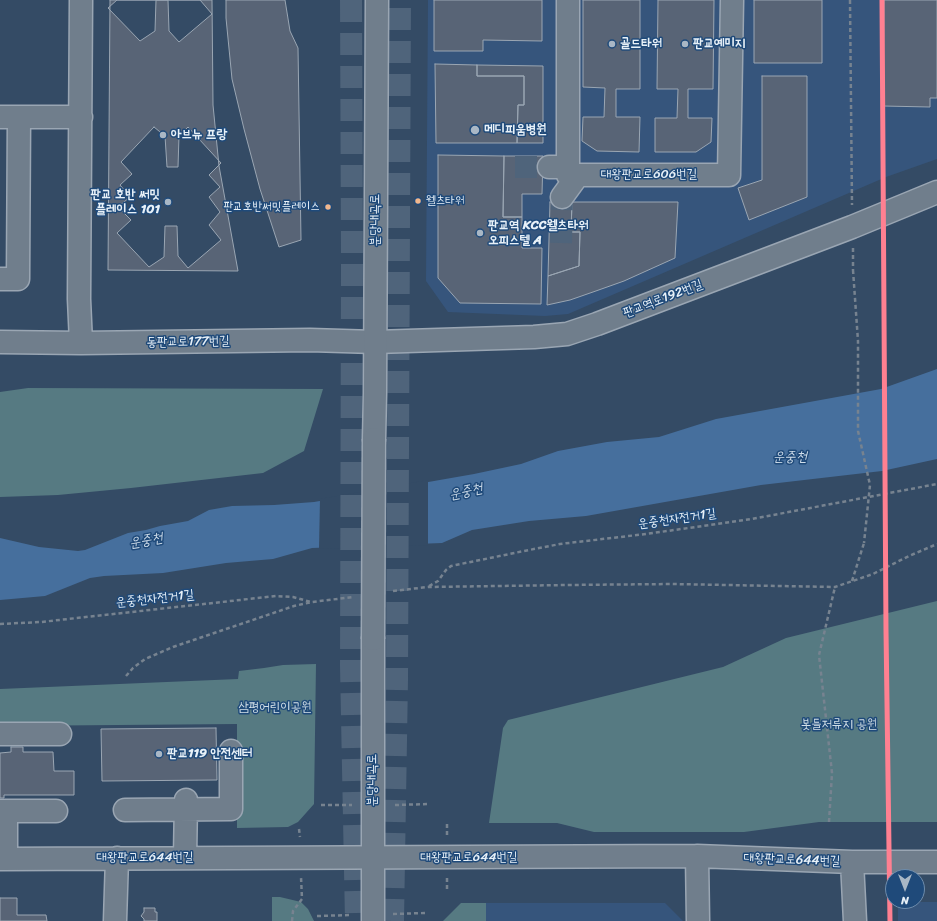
<!DOCTYPE html>
<html>
<head>
<meta charset="utf-8">
<style>
  body { margin:0 }
  #map { position:relative; width:937px; height:921px; overflow:hidden; background:#344b65; font-family:Sriracha,sans-serif }
  canvas { display:block }
  .north { position:absolute; left:885px; top:869px; width:40px; height:40px; box-sizing:border-box; background:#1f4a7a; border:1px solid #6f8dac; border-radius:50%; rotate:180deg; font-size:11px; font-weight:700; line-height:16px; text-align:center; color:#e8f1f8 }
  .north::after { content:''; display:block; margin:auto; width:14px; height:18px; background:#a9b7c5; clip-path:polygon(50% 0,100% 100%,50% 72%,0 100%) }
</style>
</head>
<body>
<div id="map">
<canvas width="937" height="921"></canvas>
<div class="north">N</div>
</div>
<script>
const ctx = document.querySelector('canvas').getContext('2d');
ctx.lineJoin = 'round';
function fillPath(path, color) {
  ctx.fillStyle = color;
  ctx.fill(path, 'evenodd');
}
function shape(rows) {
  const path = new Path2D();
  for (const r of rows) {
    path.moveTo(r[0], r[1]);
    for (let i = 2; i < r.length; i += 2) path.lineTo(r[i], r[i + 1]);
  }
  return path;
}
function stroke(path, color, width, dash) {
  ctx.strokeStyle = color;
  ctx.lineWidth = width;
  ctx.lineCap = dash ? 'butt' : 'round';
  ctx.setLineDash(dash || []);
  ctx.stroke(path);
}
function write(font, color, halo, rows, align = 'center') {
  ctx.font = font + ' Sriracha,"Poor Story",sans-serif';
  ctx.lineWidth = 3;
  ctx.setLineDash([]);
  ctx.textBaseline = 'middle';
  ctx.strokeStyle = halo;
  ctx.fillStyle = color;
  for (const [text, x, y, turn = 0] of rows) {
    ctx.save();
    ctx.translate(x, y);
    ctx.rotate((+turn || 0) * Math.PI / 180);
    ctx.textAlign = isNaN(turn) ? turn : align;
    if (halo) ctx.strokeText(text, 0, 0);
    ctx.fillText(text, 0, 0);
    ctx.restore();
  }
}
const built = shape([
  [428,0,937,0,937,159,886,177,568,314,545,316,448,312,426,281],
  [898,902,937,902,937,921,898,921],
  [486,903,665,903,683,921,486,921]
]);
const green = shape([
  [28,388,323,389,304,451,263,473,131,488,58,495,0,497,0,392],
  [937,601,937,822,819,822,744,832,594,832,557,823,489,823,503,728,508,720,723,667,786,638],
  [316,664,314,804,298,822,288,827,237,828,237,724,0,726,0,689,238,679,239,671,264,668,283,665],
  [272,897,280,897,301,902,308,909,314,921,272,921],
  [461,903,486,903,486,921,443,921]
]);
const water = shape([
  [937,369,937,459,882,471,761,485,586,516,529,521,472,530,442,543,312,548,273,559,226,563,163,573,104,576,90,578,45,596,0,600,0,538,39,547,78,551,85,550,128,533,146,530,160,526,188,521,209,510,232,506,274,505,314,502,474,474,521,464,558,451,607,442,659,437,716,419,881,389]
]);
const pier = shape([
  [428,480,428,545,319,549,320,499]
]);
const building = shape([
  [110,0,212,0,213,105,219,166,238,271,108,270,110,0],
  [117,0,200,0,212,14,179,42,169,31,168,0,156,0,155,31,140,41,108,8,117,0],
  [226,0,285,0,290,31,298,48,301,240,279,247,260,189,244,129,232,79,226,18,226,0],
  [434,0,542,0,542,41,483,40,483,51,434,51,434,0],
  [583,0,640,0,640,89,616,89,616,117,640,117,639,152,597,151,582,141,583,117,604,117,605,88,583,87,583,0],
  [658,0,714,0,713,89,688,89,688,118,712,118,711,142,696,152,655,152,655,118,677,118,678,89,657,89,658,0],
  [754,0,822,0,822,63,754,63,754,0],
  [884,0,937,0,937,98,930,98,930,107,883,106,884,0],
  [435,64,477,65,477,76,524,76,524,105,518,105,517,143,436,143,435,64],
  [477,65,543,66,543,143,517,143,518,105,524,105,524,76,477,76,477,65],
  [762,76,807,76,807,197,749,220,738,188,762,180,762,76],
  [154,127,165,136,167,167,178,167,179,136,188,127,221,163,209,175,220,187,209,197,220,212,209,225,221,240,188,268,178,256,177,226,165,226,164,257,149,267,117,233,131,220,118,207,130,197,120,185,132,174,121,162,154,127],
  [438,155,504,156,503,217,522,217,522,248,542,248,541,304,460,303,438,278,438,155],
  [504,156,543,156,542,194,522,194,522,217,503,217,504,156],
  [550,202,572,202,571,232,580,232,579,266,548,276,550,202],
  [572,202,678,202,675,258,624,281,593,292,570,300,547,305,548,276,579,266,580,232,571,232,572,202],
  [216,728,217,780,102,781,101,729,216,728],
  [11,747,23,747,23,752,53,752,54,771,74,771,74,795,4,795,4,798,0,798,0,753,11,752,11,747],
  [0,898,17,898,17,915,46,915,47,921,0,921,0,898],
  [144,908,155,908,155,912,157,912,157,921,144,921,144,919,141,916,144,912,144,908]
]);
const minorTunnel = shape([
  [515,167,549,167],
  [561,243,562,197]
]);
const highwayTunnel = shape([
  [351,0,352,264,351,666,356,921],
  [393,921,397,680,400,0]
]);
const path = shape([
  [850,0,852,205],
  [853,248,853,270],
  [852,581,864,543],
  [429,586,438,581,446,570,451,566,529,550,560,544,646,534,752,519,937,484],
  [393,591,428,587,567,585,672,584,835,587,873,574,909,556,937,544],
  [0,624,41,622,276,596,293,597,311,602],
  [126,676,133,668,145,659,173,647,294,606,312,602,353,597],
  [321,805,352,805],
  [395,805,430,804],
  [829,822,832,773,819,655,835,587],
  [299,829,300,837],
  [447,835,447,822],
  [447,878,447,892],
  [393,914,425,913],
  [317,916,352,915],
  [292,921,293,911,302,899,301,877]
]);
const minor = shape([
  [568,0,568,175,729,175,732,0],
  [0,117,81,117],
  [549,167,568,167],
  [562,197,578,175],
  [0,279,18,279,19,117],
  [0,342,81,343,310,340,375,342,534,337,567,334,597,324,852,227,937,192],
  [81,343,79,299,81,0],
  [0,734,60,734],
  [125,810,231,809,231,751],
  [0,811,56,811],
  [6,811,6,859],
  [697,856,698,921],
  [185,858,186,800],
  [0,859,697,856,852,862,937,862],
  [852,862,855,921],
  [115,921,117,858]
]);
const major = shape([
  [374,439,375,393,377,0],
  [373,921,373,639]
]);
const pathBridge = shape([
  [853,270,858,341,858,431,870,485,864,543]
]);
const majorBridge = shape([
  [373,639,374,439]
]);
const metro1 = shape([
  [882,0,886,630,890,921]
]);
const markers = [
  [612,44,4,"#a9b7c5"],
  [685,44,4,"#a9b7c5"],
  [475,130,5,"#a9b7c5"],
  [163,135,4,"#a9b7c5"],
  [418,201,3.5,"#f1b78d"],
  [168,202,4,"#a9b7c5"],
  [328,207,3.5,"#f1b78d"],
  [480,233,4,"#a9b7c5"],
  [159,754,4,"#a9b7c5"]
];
const busNames = [
  ["웰츠타워",426,201],
  ["판교호반써밋플레이스",320,207,"right"]
];
const poiNames = [
  ["골드타워",620,44],
  ["판교예미지",693,44],
  ["메디피움병원",484,130],
  ["아브뉴 프랑",171,135],
  ["판교 호반 써밋",160,195,"right"],
  ["플레이스 101",160,210,"right"],
  ["판교역 KCC웰츠타워",488,226],
  ["오피스텔 A",488,241],
  ["판교119 안전센터",167,754]
];
const streetNames = [
  ["대왕판교로606번길",649,175],
  ["분당내곡로",376,220,-90],
  ["판교역로192번길",663,299,-21],
  ["동판교로177번길",188,342,-1],
  ["운중천자전거1길",677,519,-8],
  ["운중천자전거1길",155,599,-6],
  ["분당내곡로",373,780,-90],
  ["대왕판교로644번길",145,858],
  ["대왕판교로644번길",469,858],
  ["대왕판교로644번길",792,860,2]
];
const parkNames = [
  ["삼평어린이공원",275,708],
  ["봇들저류지 공원",839,725]
];
const waterNames = [
  ["운중천",790,457],
  ["운중천",466,492,-12],
  ["운중천",146,541,-10]
];
fillPath(built, '#36557c');
fillPath(green, '#567a82');
fillPath(water, '#466f9d');
fillPath(pier, '#344b65');
fillPath(building, '#586476');
stroke(building, '#9aa6b3', 1);
stroke(minorTunnel, '#4f647b', 22, [22, 11]);
stroke(highwayTunnel, '#4f647b', 22, [22, 11]);
stroke(minor, '#9aa6b3', 25);
stroke(major, '#9aa6b3', 25);
stroke(path, '#778390', 2.5, [4, 3]);
stroke(minor, '#707e8c', 22);
stroke(major, '#707e8c', 22);
stroke(majorBridge, '#9aa6b3', 25, []);
stroke(pathBridge, '#778390', 2.5, [4, 3]);
stroke(majorBridge, '#707e8c', 22);
stroke(metro1, '#ff8091', 5);
for (const [x, y, r, color] of markers) {
  const dot = new Path2D();
  dot.arc(x, y, r, 0, 2 * Math.PI);
  ctx.fillStyle = color;
  ctx.fill(dot);
  stroke(dot, '#1f4a7a', 1.5);
}
write('12px', '#e8f1f8', '#1f4a7a', busNames, 'left');
write('bold 13px', '#e8f1f8', '#1f4a7a', poiNames, 'left');
write('13px', '#e8f1f8', '#1f4a7a', streetNames);
write('13px', '#d3e0e7', '#1f4a7a', parkNames);
write('italic 14px', '#d0deeb', '#1f4a7a', waterNames);
</script>
</body>
</html>
